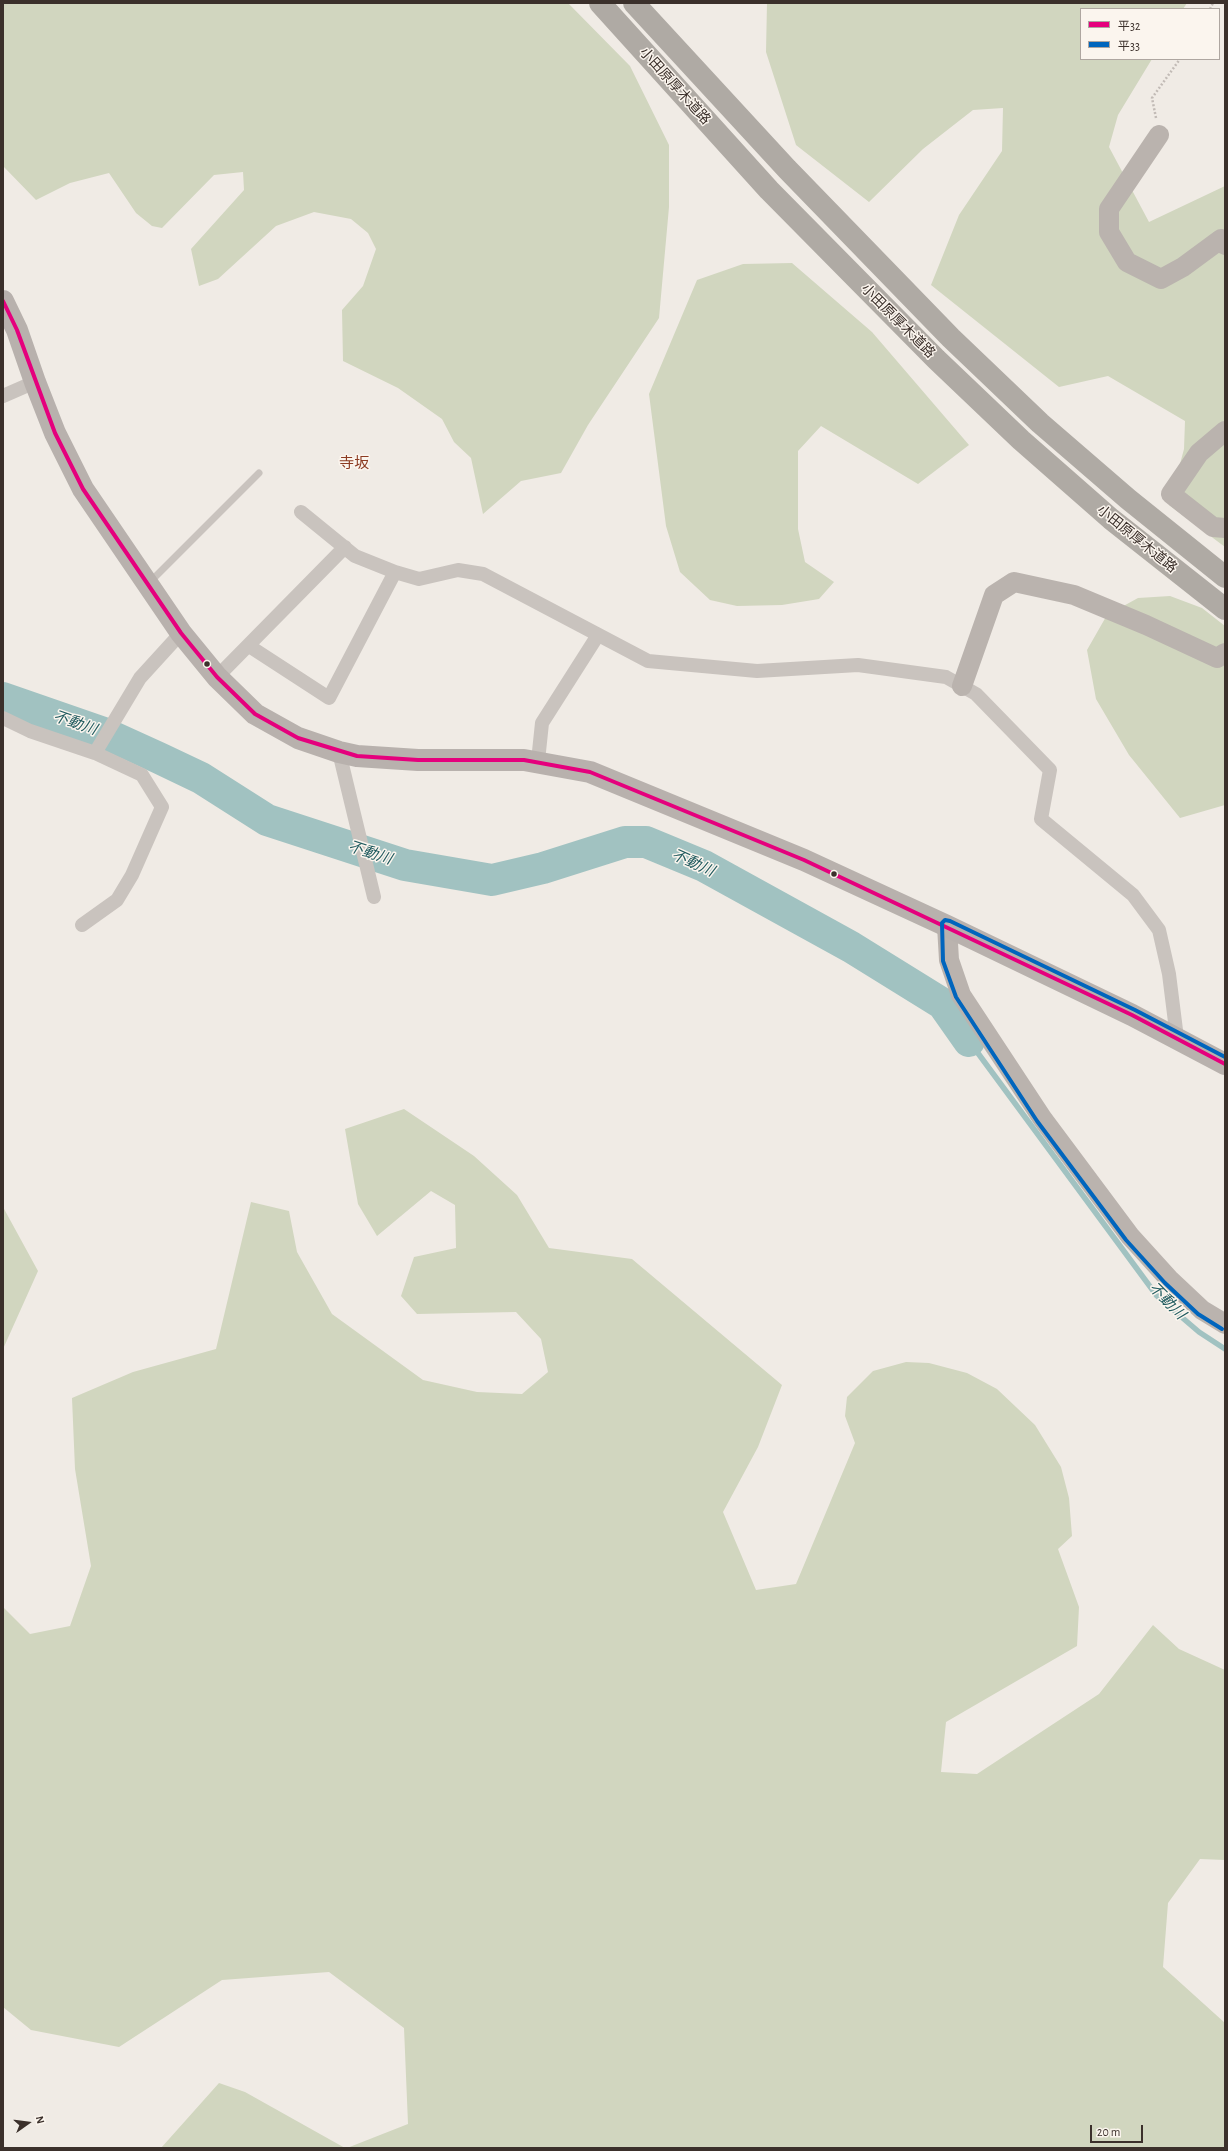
<!DOCTYPE html>
<html>
<head>
<meta charset="utf-8">
<style>
  body { margin:0 }
  #map { position:relative; width:1228px; height:2151px; overflow:hidden; background:#f0ebe5; font-family:"Alegreya Sans","Noto Sans JP",sans-serif }
  canvas { display:block }
  .frame { position:absolute; inset:0; border:4px solid #3b302b; pointer-events:none }
  .legend { position:absolute; left:1080px; top:8px; width:140px; height:52px; box-sizing:border-box; background:#fbf5ee; border:1px solid #aea6a0; margin:0; padding:5px 7px; list-style:none; font-size:12px; color:#3b302b }
  .legend li { display:flex; align-items:center; gap:8px; height:20px }
  .legend b { width:20px; border:1px solid #aea6a0 }
  .north { position:absolute; left:8px; top:2103px; width:40px; height:40px; -webkit-text-stroke:3px #fbf5ee; paint-order:stroke; rotate:76deg; font-size:11px; font-weight:700; line-height:16px; text-align:center; color:#3b302b }
  .north::after { content:''; display:block; margin:auto; width:14px; height:18px; background:#3b302b; clip-path:polygon(50% 0,100% 100%,50% 72%,0 100%) }
  .scale { position:absolute; left:1090px; top:2125px; width:53px; height:18px; box-sizing:border-box; border:2px solid #3b302b; border-top:0; padding-left:5px; font-size:12px; line-height:14px; white-space:nowrap; color:#3b302b; -webkit-text-stroke:3px #fbf5ee; paint-order:stroke }
</style>
</head>
<body>
<div id="map">
<canvas width="1228" height="2151"></canvas>
<div class="frame"></div>
<ul class="legend">
<li><b style="height:5px;background:#e5007d"></b>平32</li>
<li><b style="height:5px;background:#0065bd"></b>平33</li>
</ul>
<div class="north">N</div>
<div class="scale">20 m</div>
</div>
<script>
const ctx = document.querySelector('canvas').getContext('2d');
ctx.lineJoin = 'round';
function fillPath(path, color) {
  ctx.fillStyle = color;
  ctx.fill(path, 'evenodd');
}
function shape(rows) {
  const path = new Path2D();
  for (const r of rows) {
    path.moveTo(r[0], r[1]);
    for (let i = 2; i < r.length; i += 2) path.lineTo(r[i], r[i + 1]);
  }
  return path;
}
function stroke(path, color, width, dash) {
  ctx.strokeStyle = color;
  ctx.lineWidth = width;
  ctx.lineCap = dash ? 'butt' : 'round';
  ctx.setLineDash(dash || []);
  ctx.stroke(path);
}
function write(font, color, halo, rows, align = 'center') {
  ctx.font = font + ' "Alegreya Sans","Noto Sans JP",sans-serif';
  ctx.lineWidth = 3;
  ctx.setLineDash([]);
  ctx.textBaseline = 'middle';
  ctx.strokeStyle = halo;
  ctx.fillStyle = color;
  for (const [text, x, y, turn = 0] of rows) {
    ctx.save();
    ctx.translate(x, y);
    ctx.rotate((+turn || 0) * Math.PI / 180);
    ctx.textAlign = isNaN(turn) ? turn : align;
    if (halo) ctx.strokeText(text, 0, 0);
    ctx.fillText(text, 0, 0);
    ctx.restore();
  }
}
const green = shape([
  [3,3,568,3,630,66,669,145,669,207,659,318,588,425,561,473,521,481,483,514,471,458,454,442,442,419,398,388,343,361,342,310,363,286,376,249,368,233,351,219,314,212,276,226,218,279,199,286,191,249,244,190,243,172,214,175,162,228,152,226,136,213,109,173,70,183,36,200,3,166],
  [767,3,1187,3,1183,9,1081,9,1081,59,1152,59,1118,115,1109,147,1149,222,1225,186,1225,547,1169,505,1184,449,1185,421,1108,376,1059,387,931,285,959,215,1002,151,1003,108,973,110,923,149,869,202,796,145,766,52],
  [792,263,872,332,969,445,918,484,821,426,798,451,798,529,805,562,834,582,819,599,782,605,737,606,710,600,680,572,666,526,649,394,697,280,743,264],
  [1170,596,1202,608,1225,626,1225,805,1180,818,1129,755,1096,699,1087,650,1107,615,1138,598],
  [404,1109,474,1156,517,1195,549,1248,632,1259,782,1385,758,1447,723,1512,756,1590,796,1584,855,1443,845,1416,847,1397,873,1371,906,1362,929,1363,967,1373,997,1389,1035,1425,1061,1467,1069,1498,1072,1536,1058,1549,1079,1607,1077,1646,946,1722,941,1772,977,1774,1099,1694,1153,1625,1179,1649,1225,1670,1225,1860,1200,1859,1168,1903,1163,1967,1225,2023,1225,2148,347,2148,408,2124,404,2028,329,1972,222,1980,119,2047,31,2030,3,2007,3,1607,30,1634,70,1626,91,1566,75,1469,72,1398,133,1372,216,1349,251,1202,289,1211,297,1252,332,1314,423,1380,477,1392,522,1394,548,1372,541,1339,516,1312,417,1314,401,1296,414,1257,456,1248,455,1205,431,1191,377,1236,358,1204,345,1129],
  [3,1207,38,1271,3,1349],
  [219,2083,245,2092,345,2148,161,2148]
]);
const stream = shape([
  [969,1041,1157,1296,1199,1332,1225,1349]
]);
const river = shape([
  [3,698,104,733,159,758,201,778,267,820,405,865,492,880,543,868,625,842,646,842,704,866,851,947,943,1004,969,1041]
]);
const path = shape([
  [1210,9,1213,3],
  [1156,118,1152,98,1180,59]
]);
const lane = shape([
  [150,582,259,473]
]);
const street = shape([
  [3,396,35,382],
  [301,512,355,556,395,572,419,579,458,570,483,574,648,661,757,671,858,665,946,677,976,694,1050,770,1041,819,1133,895,1159,930,1169,974,1177,1038],
  [249,646,329,698,395,572],
  [217,677,345,547],
  [3,718,30,731,95,753,142,775,162,807,132,875,117,900,82,925],
  [339,752,374,897],
  [95,753,140,678,181,633],
  [538,761,542,723,598,635]
]);
const secondary = shape([
  [1159,135,1109,209,1109,232,1127,262,1161,279,1183,267,1221,239,1225,245],
  [1225,431,1199,453,1171,494,1213,527,1225,528],
  [962,686,994,595,1014,582,1074,595,1146,625,1217,658,1225,653],
  [947,926,949,960,961,995,1042,1118,1130,1236,1169,1279,1202,1310,1225,1324]
]);
const primary = shape([
  [3,301,17,330,35,382,55,433,83,489,181,633,217,677,255,714,298,738,339,752,357,756,418,760,524,760,590,772,804,860,947,926,1132,1015,1225,1064]
]);
const highway = shape([
  [600,3,769,190,936,359,1021,440,1111,519,1225,609],
  [634,3,787,169,951,338,1040,423,1128,499,1225,577]
]);
const bus1 = shape([
  [3,301,17,330,55,433,83,489,181,633,217,677,255,714,298,738,357,756,418,760,524,760,590,772,804,860,1132,1015,1225,1064]
]);
const bus2 = shape([
  [1222,1329,1198,1314,1165,1283,1126,1240,1037,1121,956,997,943,961,942,923,945,920,950,921,1135,1010,1225,1057]
]);
const markers = [
  [207,664,3.5,"#3b302b"],
  [834,874,3.5,"#3b302b"]
];
const streetNames = [
  ["小田原厚木道路",675,86,48],
  ["小田原厚木道路",898,321,45],
  ["小田原厚木道路",1137,539,39]
];
const neighbourhoodNames = [
  ["寺坂",354,463]
];
const waterNames = [
  ["不動川",75,723,19],
  ["不動川",370,853,18],
  ["不動川",693,863,24],
  ["不動川",1167,1301,45]
];
fillPath(green, '#d1d6bf');
stroke(stream, '#a1c2c1', 5.5);
stroke(river, '#a1c2c1', 32);
stroke(path, '#c2bbb6', 2.5, [2, 2]);
stroke(lane, '#c9c3be', 7);
stroke(street, '#c9c3be', 14);
stroke(secondary, '#bab3ae', 20);
stroke(primary, '#b8b1ad', 22);
stroke(highway, '#afaaa4', 22);
stroke(bus1, '#e5007d', 4);
stroke(bus2, '#0065bd', 4);
for (const [x, y, r, color] of markers) {
  const dot = new Path2D();
  dot.arc(x, y, r, 0, 2 * Math.PI);
  ctx.fillStyle = color;
  ctx.fill(dot);
  stroke(dot, '#fbf5ee', 1.5);
}
write('14px', '#3b302b', '#fbf5ee', streetNames);
write('15px', '#8c3b22', '#fbf5ee', neighbourhoodNames);
write('italic 15px', '#1f5a5e', '#fbf5ee', waterNames);
</script>
</body>
</html>
